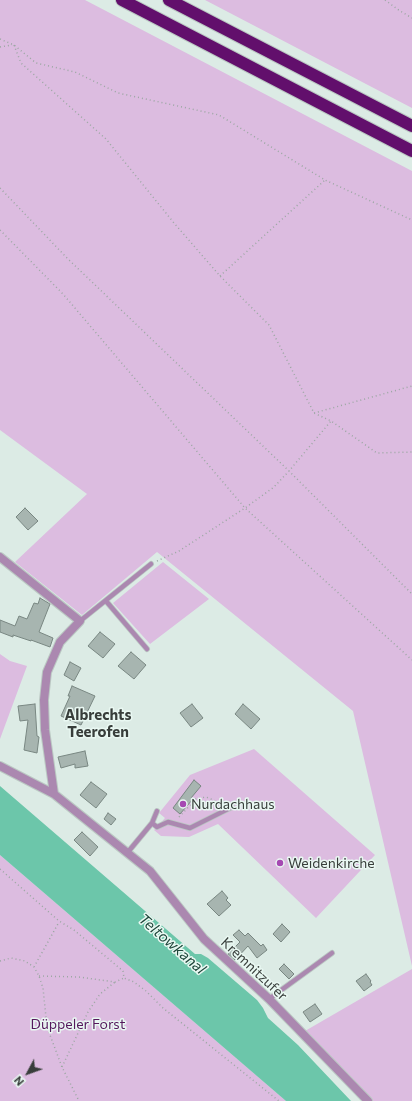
<!DOCTYPE html>
<html>
<head>
<meta charset="utf-8">
<style>
  body { margin:0 }
  #map { position:relative; width:412px; height:1101px; overflow:hidden; background:#dcebe5; font-family:Commissioner,sans-serif }
  canvas { display:block }
  .north { position:absolute; left:8px; top:1053px; width:40px; height:40px; -webkit-text-stroke:3px #e9f8f2; paint-order:stroke; rotate:229deg; font-size:11px; font-weight:700; line-height:16px; text-align:center; color:#383e3b }
  .north::after { content:''; display:block; margin:auto; width:14px; height:18px; background:#383e3b; clip-path:polygon(50% 0,100% 100%,50% 72%,0 100%) }
</style>
</head>
<body>
<div id="map">
<canvas width="412" height="1101"></canvas>
<div class="north">N</div>
</div>
<script>
const ctx = document.querySelector('canvas').getContext('2d');
ctx.lineJoin = 'round';
function fillPath(path, color) {
  ctx.fillStyle = color;
  ctx.fill(path, 'evenodd');
}
function shape(rows) {
  const path = new Path2D();
  for (const r of rows) {
    path.moveTo(r[0], r[1]);
    for (let i = 2; i < r.length; i += 2) path.lineTo(r[i], r[i + 1]);
  }
  return path;
}
function stroke(path, color, width, dash) {
  ctx.strokeStyle = color;
  ctx.lineWidth = width;
  ctx.lineCap = dash ? 'butt' : 'round';
  ctx.setLineDash(dash || []);
  ctx.stroke(path);
}
function write(font, color, halo, rows, align = 'center') {
  ctx.font = font + ' Commissioner,sans-serif';
  ctx.lineWidth = 3;
  ctx.setLineDash([]);
  ctx.textBaseline = 'middle';
  ctx.strokeStyle = halo;
  ctx.fillStyle = color;
  for (const [text, x, y, turn = 0] of rows) {
    ctx.save();
    ctx.translate(x, y);
    ctx.rotate((+turn || 0) * Math.PI / 180);
    ctx.textAlign = isNaN(turn) ? turn : align;
    if (halo) ctx.strokeText(text, 0, 0);
    ctx.fillText(text, 0, 0);
    ctx.restore();
  }
}
const green = shape([
  [0,0,85,0,412,171,412,966,353,711,157,552,82,615,15,562,87,494,0,430],
  [205,0,412,0,412,108],
  [163,562,209,599,150,644,113,603],
  [0,654,10,661,27,666,0,739],
  [254,749,375,855,316,918,218,824,189,837,161,836,154,830,165,818,159,813,190,775],
  [0,855,285,1100,286,1101,0,1101],
  [412,969,412,1101,372,1101,305,1031]
]);
const water = shape([
  [0,786,195,954,201,954,208,958,257,1000,263,1008,268,1018,298,1045,351,1101,286,1101,0,855]
]);
const building = shape([
  [25,508,38,521,28,530,16,517,25,508],
  [40,598,50,604,39,632,53,638,50,647,31,640,31,641,13,635,13,637,0,632,0,620,15,626,19,616,27,619,34,603,38,604,40,598],
  [100,632,115,644,103,658,88,646,100,632],
  [131,652,146,665,134,679,118,666,131,652],
  [70,662,81,668,74,681,64,675,70,662],
  [72,686,95,696,81,725,61,716,70,696,68,696,72,686],
  [35,704,37,736,39,737,37,753,24,750,28,720,20,721,18,706,35,704],
  [192,704,203,718,191,727,180,713,192,704],
  [243,704,260,719,251,729,235,714,243,704],
  [85,751,88,766,75,768,75,764,61,768,58,757,85,751],
  [194,780,201,786,191,798,193,799,180,814,173,808,194,780],
  [91,782,107,794,96,808,80,795,91,782],
  [108,813,116,819,111,825,104,819,108,813],
  [82,832,98,847,90,856,74,840,82,832],
  [222,891,228,898,226,900,231,905,219,916,207,904,222,891],
  [282,924,290,932,281,942,273,934,282,924],
  [239,930,245,936,248,933,261,946,263,944,267,950,257,958,248,946,235,960,228,954,240,942,233,935,239,930],
  [284,964,294,974,289,979,279,969,284,964],
  [366,974,371,981,370,982,372,985,364,991,356,981,366,974],
  [315,1004,322,1014,310,1022,303,1012,315,1004]
]);
const path = shape([
  [385,0,400,11,412,18],
  [0,39,14,45,36,63,75,72,118,93,219,115,325,180,412,220],
  [14,45,21,63,106,139,174,223,220,276,269,325,314,413,331,421,377,453,412,452],
  [0,47,12,45],
  [0,188,67,258,289,471,412,594],
  [0,230,63,294,245,508,412,660],
  [220,276,325,180],
  [314,413,412,386],
  [157,561,179,551,245,508,274,487,289,471,331,421],
  [179,817,196,799,206,797,223,804],
  [0,869,59,921,74,930,123,971,124,978,134,982,146,991,163,1008,279,1101],
  [0,961,11,958,25,961,34,967,39,976,43,988,47,1027,62,1067,79,1101],
  [34,967,59,922],
  [39,976,79,977,115,982,124,978],
  [62,1067,88,1012,100,994,115,982]
]);
const service = shape([
  [106,601,147,649],
  [80,621,151,564],
  [152,823,157,827,168,822,190,828,232,807],
  [128,852,152,823,157,811],
  [269,999,332,953]
]);
const minor = shape([
  [0,557,80,621,60,642,47,672,44,700,45,730,54,794],
  [0,766,54,794,150,871,204,939,269,999,368,1101]
]);
const motorway = shape([
  [122,0,412,151],
  [169,0,412,126]
]);
const markers = [
  [183,804,4,"#a548b2"],
  [280,863,4,"#a548b2"]
];
const poiNames = [
  ["Nurdachhaus",191,804],
  ["Weidenkirche",288,863]
];
const streetNames = [
  ["Kremnitzufer",254,969,43]
];
const parkNames = [
  ["Düppeler Forst",78,1024]
];
const neighbourhoodNames = [
  ["Albrechts",98,715],
  ["Teerofen",98,732]
];
const waterNames = [
  ["Teltowkanal",172,944,41]
];
fillPath(green, '#dcbce0');
fillPath(water, '#6cc6aa');
fillPath(building, '#a7b5b0');
stroke(building, '#798782', 1);
stroke(service, '#bbc8c3', 6);
stroke(minor, '#bbc8c3', 10);
stroke(motorway, '#bbc8c3', 14);
stroke(path, '#9ca7a3', 1.5, [1, 3]);
stroke(service, '#ab88b0', 4.5);
stroke(minor, '#ab88b0', 8);
stroke(motorway, '#620f6c', 12);
for (const [x, y, r, color] of markers) {
  const dot = new Path2D();
  dot.arc(x, y, r, 0, 2 * Math.PI);
  ctx.fillStyle = color;
  ctx.fill(dot);
  stroke(dot, '#e9f8f2', 1.5);
}
write('14px', '#383e3b', '#e9f8f2', poiNames, 'left');
write('14px', '#383e3b', '#e9f8f2', streetNames);
write('14px', '#55185d', '#e9f8f2', parkNames);
write('bold 15px', '#383e3b', '#e9f8f2', neighbourhoodNames);
write('italic 15px', '#1e463a', '#e9f8f2', waterNames);
</script>
</body>
</html>
